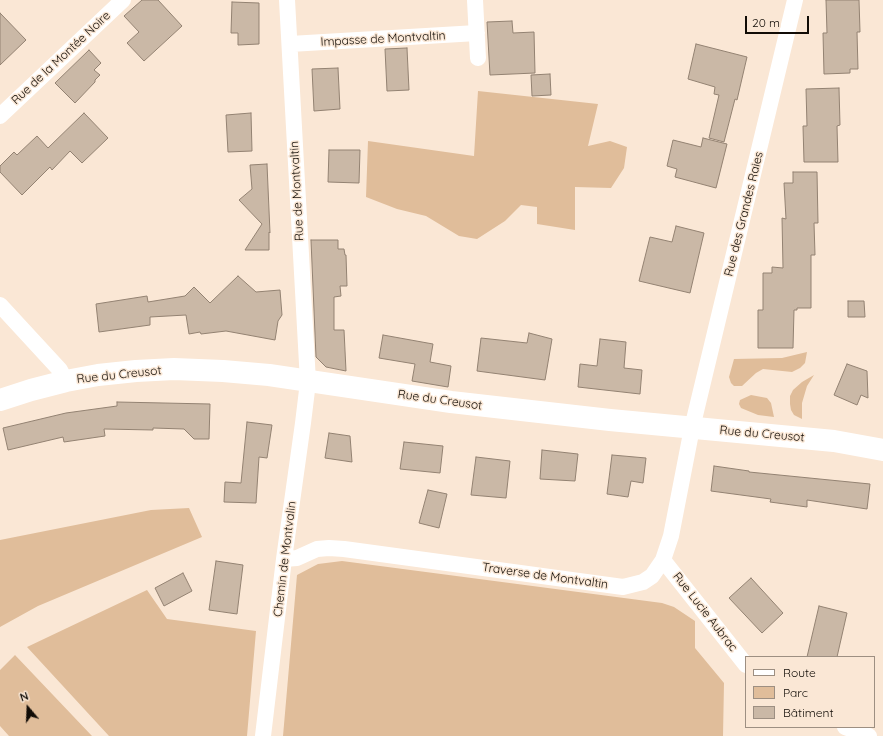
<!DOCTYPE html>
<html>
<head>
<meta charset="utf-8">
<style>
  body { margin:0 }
  #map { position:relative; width:883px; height:736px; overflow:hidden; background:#fae7d5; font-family:Quicksand,sans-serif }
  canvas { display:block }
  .legend { position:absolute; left:745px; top:656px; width:130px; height:72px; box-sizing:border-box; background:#fae7d5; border:1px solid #9d8f82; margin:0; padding:5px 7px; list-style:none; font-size:12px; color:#110c06 }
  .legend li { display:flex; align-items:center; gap:8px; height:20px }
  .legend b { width:20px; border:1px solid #9d8f82 }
  .north { position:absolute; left:8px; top:688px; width:40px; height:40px; -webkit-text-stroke:3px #fae7d5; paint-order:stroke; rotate:341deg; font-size:11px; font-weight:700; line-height:16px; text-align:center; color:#110c06 }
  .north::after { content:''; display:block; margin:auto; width:14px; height:18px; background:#110c06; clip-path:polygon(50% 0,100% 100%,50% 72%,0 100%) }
  .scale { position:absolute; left:745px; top:16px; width:64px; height:18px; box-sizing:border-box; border:2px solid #110c06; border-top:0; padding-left:5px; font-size:12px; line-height:14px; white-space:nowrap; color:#110c06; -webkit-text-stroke:3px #fae7d5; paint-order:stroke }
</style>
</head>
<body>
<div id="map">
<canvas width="883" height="736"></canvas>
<ul class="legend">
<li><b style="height:5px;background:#fff"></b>Route</li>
<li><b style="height:11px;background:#e0bd9a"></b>Parc</li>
<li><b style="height:11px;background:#cab8a6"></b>Bâtiment</li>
</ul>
<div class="north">N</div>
<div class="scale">20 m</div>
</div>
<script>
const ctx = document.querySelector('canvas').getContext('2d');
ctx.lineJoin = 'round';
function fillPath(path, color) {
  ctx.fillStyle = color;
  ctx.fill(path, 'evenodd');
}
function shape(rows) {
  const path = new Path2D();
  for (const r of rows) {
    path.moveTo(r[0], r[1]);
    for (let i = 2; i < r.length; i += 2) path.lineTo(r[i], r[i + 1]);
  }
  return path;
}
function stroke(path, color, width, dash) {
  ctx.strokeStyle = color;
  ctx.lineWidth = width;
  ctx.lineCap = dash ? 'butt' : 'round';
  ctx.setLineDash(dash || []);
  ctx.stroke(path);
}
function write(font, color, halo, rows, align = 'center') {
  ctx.font = font + ' Quicksand,sans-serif';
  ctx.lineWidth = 3;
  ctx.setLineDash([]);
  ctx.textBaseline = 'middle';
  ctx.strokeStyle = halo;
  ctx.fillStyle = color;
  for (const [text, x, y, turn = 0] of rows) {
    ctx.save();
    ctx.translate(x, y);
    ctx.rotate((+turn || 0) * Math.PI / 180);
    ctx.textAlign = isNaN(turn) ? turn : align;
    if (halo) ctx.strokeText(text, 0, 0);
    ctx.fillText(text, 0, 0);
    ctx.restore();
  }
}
const green = shape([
  [478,91,598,104,588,146,610,141,627,147,624,168,611,188,575,187,575,230,537,224,537,207,521,205,505,221,477,239,459,236,426,216,397,209,366,197,368,141,474,156],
  [807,352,805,363,800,368,792,372,763,369,756,373,742,386,734,386,731,383,729,377,734,359,782,358],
  [814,375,807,386,802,403,802,419,794,415,791,410,790,404,790,396,793,390,802,382],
  [751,395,767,398,771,403,774,417,758,415,741,408,739,404,740,400],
  [189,508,202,537,38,606,0,627,0,540,151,510],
  [342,561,662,603,674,607,695,621,695,648,724,683,723,736,283,736,297,575,318,564],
  [147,590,167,619,256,631,247,736,109,736,27,647],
  [15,655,92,736,9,736,0,726,0,670]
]);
const building = shape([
  [142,0,158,0,182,26,144,61,127,43,139,32,124,16,142,0],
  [826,0,859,0,860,32,857,32,858,69,850,69,850,73,824,74,823,33,827,33,826,0],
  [232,2,259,3,259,44,238,45,238,33,231,33,232,2],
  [0,13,26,40,0,65,0,13],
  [512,21,513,33,534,32,535,73,490,75,487,22,512,21],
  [696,44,747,57,737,100,735,99,724,142,709,138,719,95,714,94,715,87,688,79,696,44],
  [407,48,409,90,387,91,385,49,407,48],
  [89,50,101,63,94,70,100,75,95,80,95,82,75,103,55,83,89,50],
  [338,68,340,109,314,111,312,69,338,68],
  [550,74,551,95,532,96,531,75,550,74],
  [839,88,840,125,837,126,838,162,804,162,803,126,807,126,806,89,839,88],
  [84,113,108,138,82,163,70,151,52,170,50,167,22,195,0,172,0,166,14,152,17,155,37,136,48,148,84,113],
  [251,113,252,151,228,152,226,115,251,113],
  [703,138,727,144,716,188,675,177,677,169,667,166,673,140,701,147,703,138],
  [329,150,360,150,359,183,328,182,329,150],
  [267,164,270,233,269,232,269,250,245,250,262,224,239,200,252,189,250,165,267,164],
  [793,172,817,172,818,223,814,223,815,255,811,255,811,308,797,308,797,310,794,310,793,348,758,348,758,310,763,310,763,273,772,273,772,267,783,268,782,218,786,219,784,183,793,183,793,172],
  [676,226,704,233,690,293,639,281,650,237,672,242,676,226],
  [311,240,338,240,338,249,344,249,345,255,346,255,347,286,340,286,341,296,334,297,334,330,344,330,346,371,326,367,316,357,311,240],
  [238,276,256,292,280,290,282,315,278,321,275,340,226,331,201,334,200,332,189,334,186,315,150,317,150,325,99,332,96,304,147,296,148,302,185,296,194,287,210,303,238,276],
  [848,301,864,301,865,317,848,317,848,301],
  [529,333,552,339,545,380,477,371,481,338,527,343,529,333],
  [383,335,433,344,430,362,451,366,448,387,412,381,415,364,379,358,383,335],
  [600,339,626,342,624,368,642,370,640,394,578,387,580,364,597,366,600,339],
  [847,364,867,371,868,398,861,395,857,405,834,395,847,364],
  [117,402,210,404,209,439,194,439,184,429,153,428,153,430,104,429,105,436,64,442,63,437,8,450,3,428,66,413,117,406,117,402],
  [247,422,272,425,267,458,259,457,256,503,224,502,225,482,241,483,247,422],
  [329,433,350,436,352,462,325,458,329,433],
  [404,442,443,446,440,473,400,469,404,442],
  [542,450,578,454,575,481,540,479,542,450],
  [612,455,646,458,643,483,631,481,628,497,607,494,612,455],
  [476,457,510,461,506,498,471,495,476,457],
  [714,466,749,471,749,472,870,484,867,509,807,500,807,507,770,502,771,499,711,491,714,466],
  [428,490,447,494,439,528,419,523,428,490],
  [216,561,243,565,237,614,209,610,216,561],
  [183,573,192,591,164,606,155,588,183,573],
  [751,578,783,613,762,633,729,598,751,578],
  [819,606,847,613,837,657,807,657,819,606]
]);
const street = shape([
  [475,0,478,58],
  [290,44,477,33],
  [0,116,123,0],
  [0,305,60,370,66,381],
  [284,559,297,558,317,549,329,548,344,549,623,587,643,582,652,576,663,560,671,536,692,428,795,0],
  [663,560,746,665],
  [845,727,869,736],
  [263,736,284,559,303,423,308,382,287,0]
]);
const secondary = shape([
  [0,400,31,390,66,381,98,375,136,371,174,369,223,371,269,375,451,402,610,420,834,441,883,450]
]);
const streetNames = [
  ["Impasse de Montvaltin",383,39,-3],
  ["Rue de la Montée Noire",61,58,-43],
  ["Rue de Montvaltin",297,191,-93],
  ["Rue des Grandes Raies",744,214,-76],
  ["Rue du Creusot",119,375,-6],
  ["Rue du Creusot",440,400,8],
  ["Rue du Creusot",762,434,5],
  ["Chemin de Montvalin",285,559,-83],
  ["Traverse de Montvaltin",545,576,8],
  ["Rue Lucie Aubrac",705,612,52]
];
fillPath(green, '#e0bd9a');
fillPath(building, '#cab8a6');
stroke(building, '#938272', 1);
stroke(street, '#fff', 16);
stroke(secondary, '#fff', 22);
write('12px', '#110c06', '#fae7d5', streetNames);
</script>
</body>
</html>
